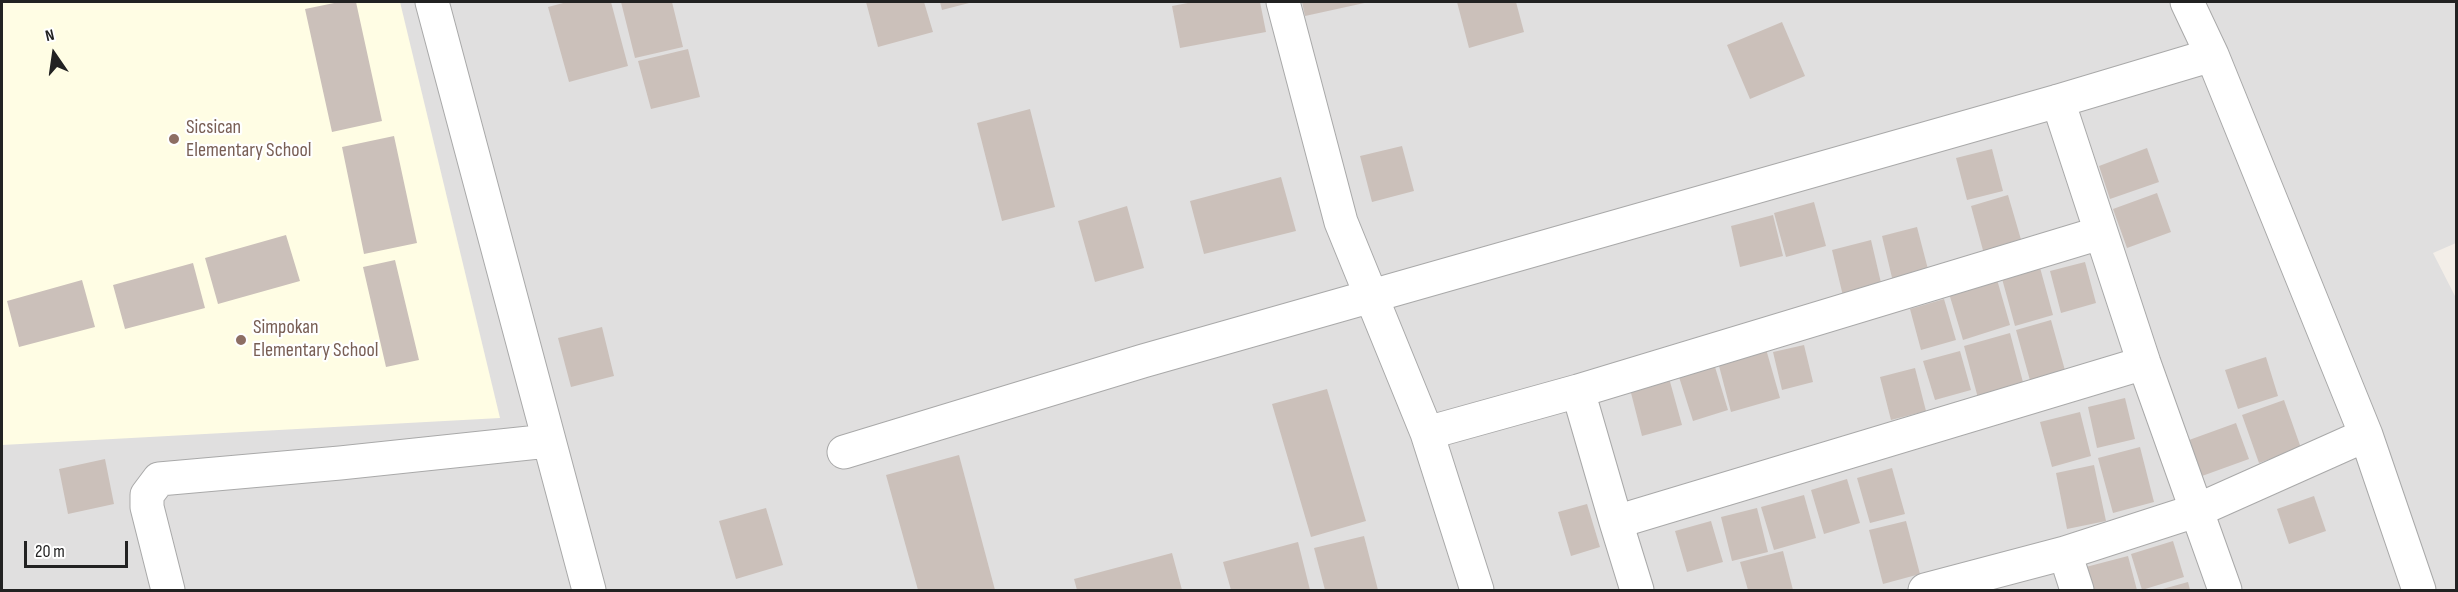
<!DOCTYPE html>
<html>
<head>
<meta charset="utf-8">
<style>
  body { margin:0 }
  #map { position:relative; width:2458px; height:592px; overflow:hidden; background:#f3eee8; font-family:"Sofia Sans Condensed",sans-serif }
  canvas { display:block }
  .frame { position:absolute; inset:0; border:3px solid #222; pointer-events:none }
  .north { position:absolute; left:24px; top:24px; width:60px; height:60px; -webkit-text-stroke:4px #fff; paint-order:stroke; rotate:347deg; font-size:16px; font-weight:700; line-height:24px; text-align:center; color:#222 }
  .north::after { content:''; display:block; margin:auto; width:21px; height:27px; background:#222; clip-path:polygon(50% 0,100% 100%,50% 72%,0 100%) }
  .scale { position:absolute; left:24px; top:541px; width:104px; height:27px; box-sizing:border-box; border:3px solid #222; border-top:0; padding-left:8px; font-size:18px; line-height:21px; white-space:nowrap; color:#222; -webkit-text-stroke:4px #fff; paint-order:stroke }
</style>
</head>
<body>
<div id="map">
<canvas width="2458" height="592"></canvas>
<div class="frame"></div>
<div class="north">N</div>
<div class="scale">20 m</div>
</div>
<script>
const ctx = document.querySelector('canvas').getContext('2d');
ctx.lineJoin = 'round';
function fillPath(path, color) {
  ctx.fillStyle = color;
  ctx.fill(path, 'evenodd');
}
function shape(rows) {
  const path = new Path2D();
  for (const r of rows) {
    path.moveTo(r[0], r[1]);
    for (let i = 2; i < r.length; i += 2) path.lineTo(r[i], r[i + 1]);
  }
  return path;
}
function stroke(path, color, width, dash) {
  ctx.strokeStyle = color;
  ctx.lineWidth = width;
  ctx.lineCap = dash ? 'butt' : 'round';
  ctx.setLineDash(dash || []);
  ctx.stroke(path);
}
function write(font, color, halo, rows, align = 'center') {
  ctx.font = font + ' "Sofia Sans Condensed",sans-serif';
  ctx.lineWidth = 4.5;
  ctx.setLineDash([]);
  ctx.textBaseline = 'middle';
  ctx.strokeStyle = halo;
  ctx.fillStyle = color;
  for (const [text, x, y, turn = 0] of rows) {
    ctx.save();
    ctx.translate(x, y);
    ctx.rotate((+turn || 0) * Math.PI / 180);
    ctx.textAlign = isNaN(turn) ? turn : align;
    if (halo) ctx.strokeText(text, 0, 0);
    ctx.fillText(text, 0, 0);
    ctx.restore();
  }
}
const residential = shape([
  [2,2,2456,2,2456,243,2433,253,2456,298,2456,590,2,590]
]);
const education = shape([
  [2,2,400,2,500,418,2,445]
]);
const building = shape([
  [339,2,356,2,382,121,332,132,305,9],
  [567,2,611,2,628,66,569,82,548,7],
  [621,2,672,2,683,47,635,58],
  [866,2,924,2,933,32,878,47],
  [940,2,973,2,942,10],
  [1193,2,1260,2,1266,32,1180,48,1172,6],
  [1302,2,1369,2,1305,16],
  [1457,2,1516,2,1524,32,1469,48],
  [1782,22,1805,76,1750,99,1727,45],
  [688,49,700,97,651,109,638,61],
  [1030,109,1055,207,1002,221,977,123],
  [394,136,417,243,364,254,342,147],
  [1402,146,1414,191,1372,202,1360,156],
  [2147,148,2159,182,2110,199,2099,166],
  [1992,149,2003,191,1967,200,1956,158],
  [1281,177,1296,231,1204,254,1190,201],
  [2157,193,2171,232,2127,248,2113,209],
  [2008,195,2022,243,1984,254,1971,206],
  [1814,202,1826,246,1786,257,1774,213],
  [1127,206,1144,268,1095,282,1078,221],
  [1773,215,1783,256,1740,267,1731,226],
  [1917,227,1930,277,1894,286,1882,236],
  [286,235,300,281,218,304,205,258],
  [1871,240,1882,287,1843,296,1832,250],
  [395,260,419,360,386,367,363,267],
  [2085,262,2096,303,2061,313,2050,271],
  [193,263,205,308,125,329,113,285],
  [2039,264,2053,315,2015,326,2001,275],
  [1996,276,2010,325,1963,340,1948,290],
  [82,280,95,327,19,347,7,301],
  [1944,299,1956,340,1921,350,1910,309],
  [2051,320,2066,374,2031,384,2016,330],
  [602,327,614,376,571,387,558,338],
  [2010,333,2024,386,1978,398,1964,346],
  [1804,345,1813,382,1782,390,1773,352],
  [1766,349,1780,398,1731,412,1718,362],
  [1960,351,1971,390,1935,400,1923,361],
  [2266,357,2278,396,2238,409,2225,370],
  [1715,367,1728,410,1693,421,1679,377],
  [1915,368,1926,411,1891,420,1880,377],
  [1669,378,1682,425,1642,436,1630,389],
  [1327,389,1366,521,1311,537,1272,404],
  [2125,398,2135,439,2097,448,2088,407],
  [2284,400,2301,448,2259,463,2242,415],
  [2080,412,2091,456,2052,467,2040,422],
  [2236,423,2249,459,2191,480,2178,444],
  [2140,447,2154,502,2113,513,2098,458],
  [959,455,995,590,918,590,886,475],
  [105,459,114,504,68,514,59,469],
  [2094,465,2106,521,2067,529,2056,473],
  [1892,468,1905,514,1870,523,1857,478],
  [1847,479,1860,523,1824,534,1811,490],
  [1804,495,1816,538,1774,550,1761,507],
  [2314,496,2326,531,2289,544,2277,509],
  [1587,504,1600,547,1571,556,1558,512],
  [766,508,783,565,736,579,719,521],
  [1757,508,1768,552,1732,561,1721,517],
  [1711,521,1723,562,1687,572,1675,531],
  [1906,521,1920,574,1883,584,1869,530],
  [1364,536,1378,590,1325,590,1314,548],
  [2173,541,2184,577,2142,590,2131,554],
  [1298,542,1310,590,1231,590,1223,562],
  [1783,551,1793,590,1748,590,1740,562],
  [1172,553,1182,590,1077,590,1074,579],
  [2128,556,2137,590,2089,590,2082,568],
  [2188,582,2190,590,2159,590]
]);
const street = shape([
  [432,2,589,590],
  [1283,2,1341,222,1427,433,1477,590],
  [2187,2,2212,55,2366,435,2419,590],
  [2058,101,2144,363,2225,590],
  [1578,391,1616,522],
  [1427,433,1578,391,2100,233],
  [844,452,1143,361,2058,101,2212,55],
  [2065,553,2077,590],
  [168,590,147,507,147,495,159,479,340,463,548,441],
  [1637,590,1616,522,2144,363],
  [1925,590,2065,553,2198,510,2366,435]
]);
const markers = [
  [174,139,6,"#8d6e63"],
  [241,340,6,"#8d6e63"]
];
const educationNames = [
  ["Sicsican",186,128],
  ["Elementary School",186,151],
  ["Simpokan",253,328],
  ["Elementary School",253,351]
];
fillPath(residential, '#e0dfdf');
fillPath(education, '#fffde4');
fillPath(building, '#cbc0ba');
stroke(street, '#a9a9a9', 35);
stroke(street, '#fff', 33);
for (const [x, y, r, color] of markers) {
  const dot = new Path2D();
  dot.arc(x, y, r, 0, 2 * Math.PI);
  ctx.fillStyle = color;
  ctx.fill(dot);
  stroke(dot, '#fff', 2);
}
write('20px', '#785e54', '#fff', educationNames, 'left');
</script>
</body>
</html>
